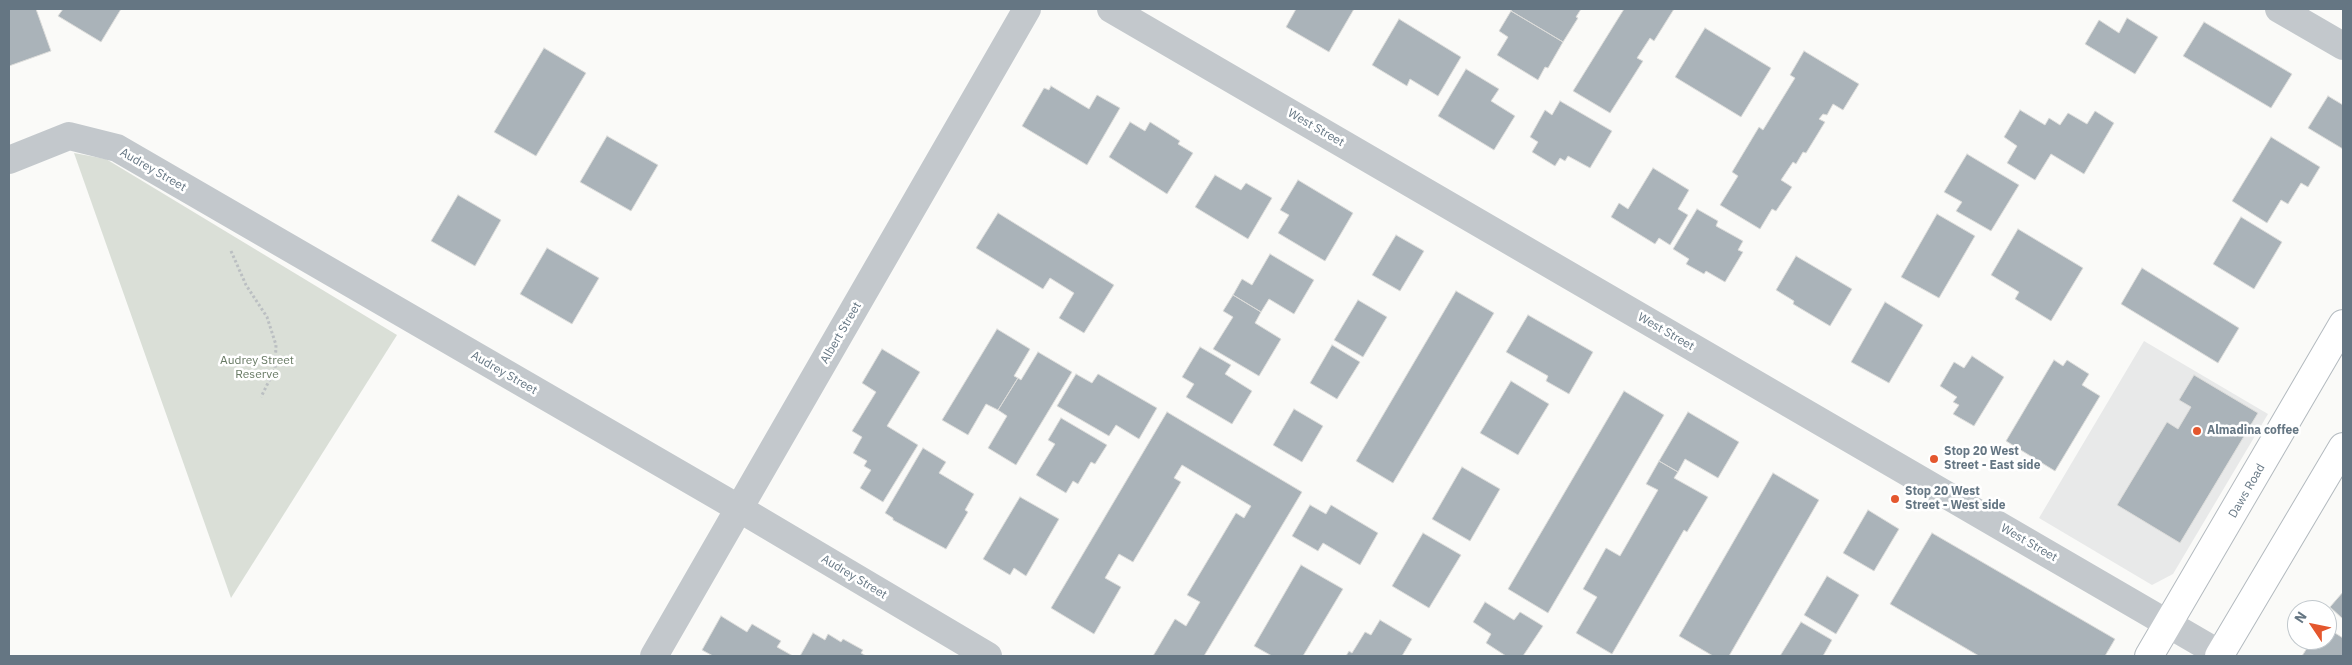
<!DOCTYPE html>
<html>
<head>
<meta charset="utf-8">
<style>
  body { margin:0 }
  #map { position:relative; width:2352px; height:665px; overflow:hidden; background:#fafaf8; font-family:"IBM Plex Sans",sans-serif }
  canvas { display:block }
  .frame { position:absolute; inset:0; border:10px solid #657683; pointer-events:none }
  .north { position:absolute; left:2287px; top:600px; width:50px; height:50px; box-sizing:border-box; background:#fff; border:1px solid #c1c8cd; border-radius:50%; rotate:304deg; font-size:14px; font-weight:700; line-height:20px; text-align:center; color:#657683 }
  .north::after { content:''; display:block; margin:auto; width:18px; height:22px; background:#e4572e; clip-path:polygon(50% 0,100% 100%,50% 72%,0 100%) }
</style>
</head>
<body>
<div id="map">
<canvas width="2352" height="665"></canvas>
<div class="frame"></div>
<div class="north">N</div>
</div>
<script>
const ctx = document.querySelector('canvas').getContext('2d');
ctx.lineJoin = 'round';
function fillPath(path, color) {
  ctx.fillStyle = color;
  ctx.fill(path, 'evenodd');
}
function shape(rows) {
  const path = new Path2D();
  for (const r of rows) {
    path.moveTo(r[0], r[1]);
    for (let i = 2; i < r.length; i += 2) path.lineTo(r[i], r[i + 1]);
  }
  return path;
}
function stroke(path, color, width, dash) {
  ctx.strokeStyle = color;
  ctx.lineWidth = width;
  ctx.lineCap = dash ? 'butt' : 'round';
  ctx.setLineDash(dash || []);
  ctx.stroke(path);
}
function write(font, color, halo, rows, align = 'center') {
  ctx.font = font + ' "IBM Plex Sans",sans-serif';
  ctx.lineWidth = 5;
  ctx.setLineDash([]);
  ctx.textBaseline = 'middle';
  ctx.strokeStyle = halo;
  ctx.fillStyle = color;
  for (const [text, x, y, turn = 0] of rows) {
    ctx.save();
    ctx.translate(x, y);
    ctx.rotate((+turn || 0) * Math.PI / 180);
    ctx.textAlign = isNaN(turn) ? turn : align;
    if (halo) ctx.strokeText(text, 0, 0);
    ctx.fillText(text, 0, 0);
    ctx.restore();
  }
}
const built = shape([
  [2144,341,2268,414,2173,574,2152,585,2039,518]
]);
const green = shape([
  [74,153,106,159,397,335,231,598]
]);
const building = shape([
  [9,9,36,9,51,51,9,66,9,9],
  [63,9,121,9,101,42,58,16,63,9],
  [1296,9,1354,9,1329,52,1286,27,1296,9],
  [1512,9,1581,9,1576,17,1578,18,1563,42,1511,11,1512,9],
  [1624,9,1674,9,1654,41,1650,38,1637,58,1643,61,1610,113,1573,91,1624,9],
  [1511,11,1563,42,1548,68,1545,67,1538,80,1497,55,1508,37,1499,31,1511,11],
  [2127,18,2158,37,2135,74,2085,44,2099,20,2119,33,2127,18],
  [1399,19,1461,57,1438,96,1410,79,1407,86,1372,65,1399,19],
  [2204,22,2292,74,2271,108,2183,56,2204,22],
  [1705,28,1771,68,1741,117,1675,77,1705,28],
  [544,48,586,73,536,156,494,132,544,48],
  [1804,51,1859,84,1843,110,1833,104,1827,115,1823,114,1819,119,1825,122,1806,153,1803,152,1796,164,1793,162,1781,180,1792,187,1776,211,1772,209,1760,229,1720,205,1738,176,1732,172,1759,127,1763,130,1795,78,1790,75,1804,51],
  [1466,69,1499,89,1491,101,1515,116,1494,150,1438,116,1466,69],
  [1051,86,1089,109,1097,95,1120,108,1087,165,1022,126,1044,88,1049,90,1051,86],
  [2328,96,2343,105,2343,149,2308,128,2328,96],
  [1560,101,1612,131,1590,168,1568,156,1565,161,1560,158,1555,166,1532,152,1538,142,1530,137,1545,110,1552,115,1560,101],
  [2020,110,2045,125,2049,118,2060,125,2068,113,2087,124,2095,111,2114,123,2084,174,2051,154,2035,180,2007,163,2017,146,2004,137,2020,110],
  [1130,122,1145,131,1150,122,1180,141,1178,144,1193,153,1167,194,1109,157,1130,122],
  [607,136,658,165,631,211,580,182,607,136],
  [2271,137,2320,167,2308,187,2301,183,2288,204,2281,200,2267,223,2232,201,2271,137],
  [1967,154,2019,185,1991,231,1956,211,1962,202,1944,192,1967,154],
  [1653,168,1689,190,1678,209,1688,215,1670,245,1659,238,1655,244,1611,217,1619,203,1628,209,1653,168],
  [1215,175,1241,190,1246,183,1272,198,1248,239,1195,207,1215,175],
  [1298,180,1353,213,1325,261,1278,233,1289,215,1280,210,1298,180],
  [458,195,501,220,475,266,431,241,458,195],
  [1697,209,1718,221,1716,226,1743,241,1738,250,1743,252,1725,282,1706,271,1704,274,1686,264,1689,259,1673,249,1697,209],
  [998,213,1114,285,1084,333,1059,318,1074,293,1050,278,1043,289,976,248,998,213],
  [1937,214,1975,236,1939,298,1901,277,1937,214],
  [2241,217,2282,242,2254,289,2213,264,2241,217],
  [2018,229,2083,268,2051,321,2015,299,2019,292,1991,275,2018,229],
  [1396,235,1424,251,1400,291,1372,275,1396,235],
  [547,248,599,278,572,324,520,294,547,248],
  [1270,254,1314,280,1294,314,1269,299,1261,312,1233,295,1242,279,1252,285,1270,254],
  [1796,256,1852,289,1830,326,1793,304,1794,301,1776,290,1796,256],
  [2142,268,2239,328,2218,363,2121,304,2142,268],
  [1456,291,1494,313,1393,483,1356,461,1456,291],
  [1233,295,1261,312,1255,323,1281,339,1259,376,1213,349,1233,317,1223,311,1233,295],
  [1358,300,1387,317,1363,357,1334,340,1358,300],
  [1885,302,1923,325,1889,383,1851,362,1885,302],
  [1528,315,1593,352,1569,394,1546,381,1548,376,1506,352,1528,315],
  [997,329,1030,349,1014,376,1018,378,998,410,986,404,968,435,942,420,997,329],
  [1332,345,1360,362,1337,399,1310,383,1332,345],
  [1200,347,1231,365,1225,374,1252,391,1232,424,1186,397,1194,384,1182,377,1200,347],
  [882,349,920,372,887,426,918,445,883,502,860,488,871,470,864,466,867,461,853,453,862,437,852,431,876,392,862,383,882,349],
  [1038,352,1072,372,1016,465,988,448,1007,416,998,410,1018,378,1021,380,1038,352],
  [1972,356,2004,377,1974,426,1953,414,1959,405,1953,402,1957,397,1940,386,1954,362,1964,368,1972,356],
  [2054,360,2063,366,2067,360,2089,374,2082,385,2100,396,2055,471,2006,441,2054,360],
  [1076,374,1092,383,1098,374,1157,408,1139,439,1116,425,1109,436,1057,406,1076,374],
  [2194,375,2258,413,2180,543,2117,505,2167,422,2178,429,2191,407,2179,400,2194,375],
  [1511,381,1549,404,1518,455,1480,433,1511,381],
  [1624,391,1664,415,1548,613,1508,589,1624,391],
  [1294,409,1323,426,1302,462,1273,445,1294,409],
  [1167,412,1302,492,1204,656,1153,656,1175,619,1186,626,1200,602,1187,595,1236,513,1244,518,1251,506,1182,465,1174,478,1181,482,1133,562,1119,554,1105,578,1121,587,1094,634,1051,608,1167,412],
  [1688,412,1739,442,1718,478,1685,459,1678,472,1659,461,1688,412],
  [1061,418,1107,445,1095,464,1091,462,1078,484,1073,481,1066,493,1036,475,1055,444,1048,440,1061,418],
  [923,448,946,462,939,473,974,494,965,510,968,512,946,549,893,520,893,518,885,513,923,448],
  [1659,461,1678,472,1674,478,1708,497,1687,532,1684,530,1612,654,1576,633,1597,597,1583,589,1606,548,1620,556,1658,490,1646,484,1659,461],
  [1462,467,1500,489,1470,541,1432,519,1462,467],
  [1773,473,1819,500,1729,656,1713,656,1679,636,1773,473],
  [1020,497,1059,519,1026,576,1014,568,1010,575,983,559,1020,497],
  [1310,505,1326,514,1331,505,1378,533,1360,565,1323,543,1318,551,1292,536,1310,505],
  [1868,510,1899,529,1874,571,1843,553,1868,510],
  [1423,533,1461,555,1429,608,1392,586,1423,533],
  [1932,533,2115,639,2105,656,1979,656,1890,604,1932,533],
  [1301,565,1343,589,1303,656,1272,656,1254,646,1301,565],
  [1827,576,1859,595,1836,634,1804,615,1827,576],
  [2343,592,2343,619,2330,607,2343,592],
  [1485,602,1514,620,1520,612,1543,626,1523,656,1506,656,1486,643,1491,634,1473,622,1485,602],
  [721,616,747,632,752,624,781,641,777,647,793,656,713,656,702,650,721,616],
  [1380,620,1412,639,1402,656,1346,656,1349,651,1352,653,1365,632,1371,635,1380,620],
  [1801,622,1832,640,1823,656,1780,656,1801,622],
  [2327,628,2343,638,2343,656,2302,656,2312,640,2327,640,2327,628],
  [813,633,825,640,828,634,841,642,843,639,863,650,861,653,866,656,800,656,813,633]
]);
const path = shape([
  [231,251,246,285,267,317,276,345,275,369,261,397]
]);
const street = shape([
  [1111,9,2220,654],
  [2279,9,2343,46],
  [9,160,69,136,117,148,740,509,988,656],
  [654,656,1027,9]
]);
const secondary = shape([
  [2149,656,2343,324],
  [2219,656,2343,447]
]);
const markers = [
  [2197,431,5,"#e4572e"],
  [1934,459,5,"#e4572e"],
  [1895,499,5,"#e4572e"]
];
const streetNames = [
  ["West Street",1316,128,30],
  ["Audrey Street",153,170,30],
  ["West Street",1666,332,30],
  ["Albert Street",841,333,-60],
  ["Audrey Street",504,373,30],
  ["Daws Road",2247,491,-60],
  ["West Street",2029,543,30],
  ["Audrey Street",854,577,31]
];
const parkNames = [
  ["Audrey Street",257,361],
  ["Reserve",257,375]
];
const poiNames = [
  ["Almadina coffee",2207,431],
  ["Stop 20 West",1944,452],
  ["Street - East side",1944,466],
  ["Stop 20 West",1905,492],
  ["Street - West side",1905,506]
];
fillPath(built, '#e8e9e9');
fillPath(green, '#dadfd7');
fillPath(building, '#aab3b9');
stroke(building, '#dcdcda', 1);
stroke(secondary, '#b3babf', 30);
stroke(path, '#bbbfc2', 3, [2.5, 2.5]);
stroke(street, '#c3c8cc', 28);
stroke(secondary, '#fff', 28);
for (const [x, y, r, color] of markers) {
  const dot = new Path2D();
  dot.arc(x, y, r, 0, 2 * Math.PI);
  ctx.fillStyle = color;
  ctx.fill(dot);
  stroke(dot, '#fff', 2);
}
write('12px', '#657683', '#fff', streetNames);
write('12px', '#687a64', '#fff', parkNames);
write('bold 12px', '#657683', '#fff', poiNames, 'left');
</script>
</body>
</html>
